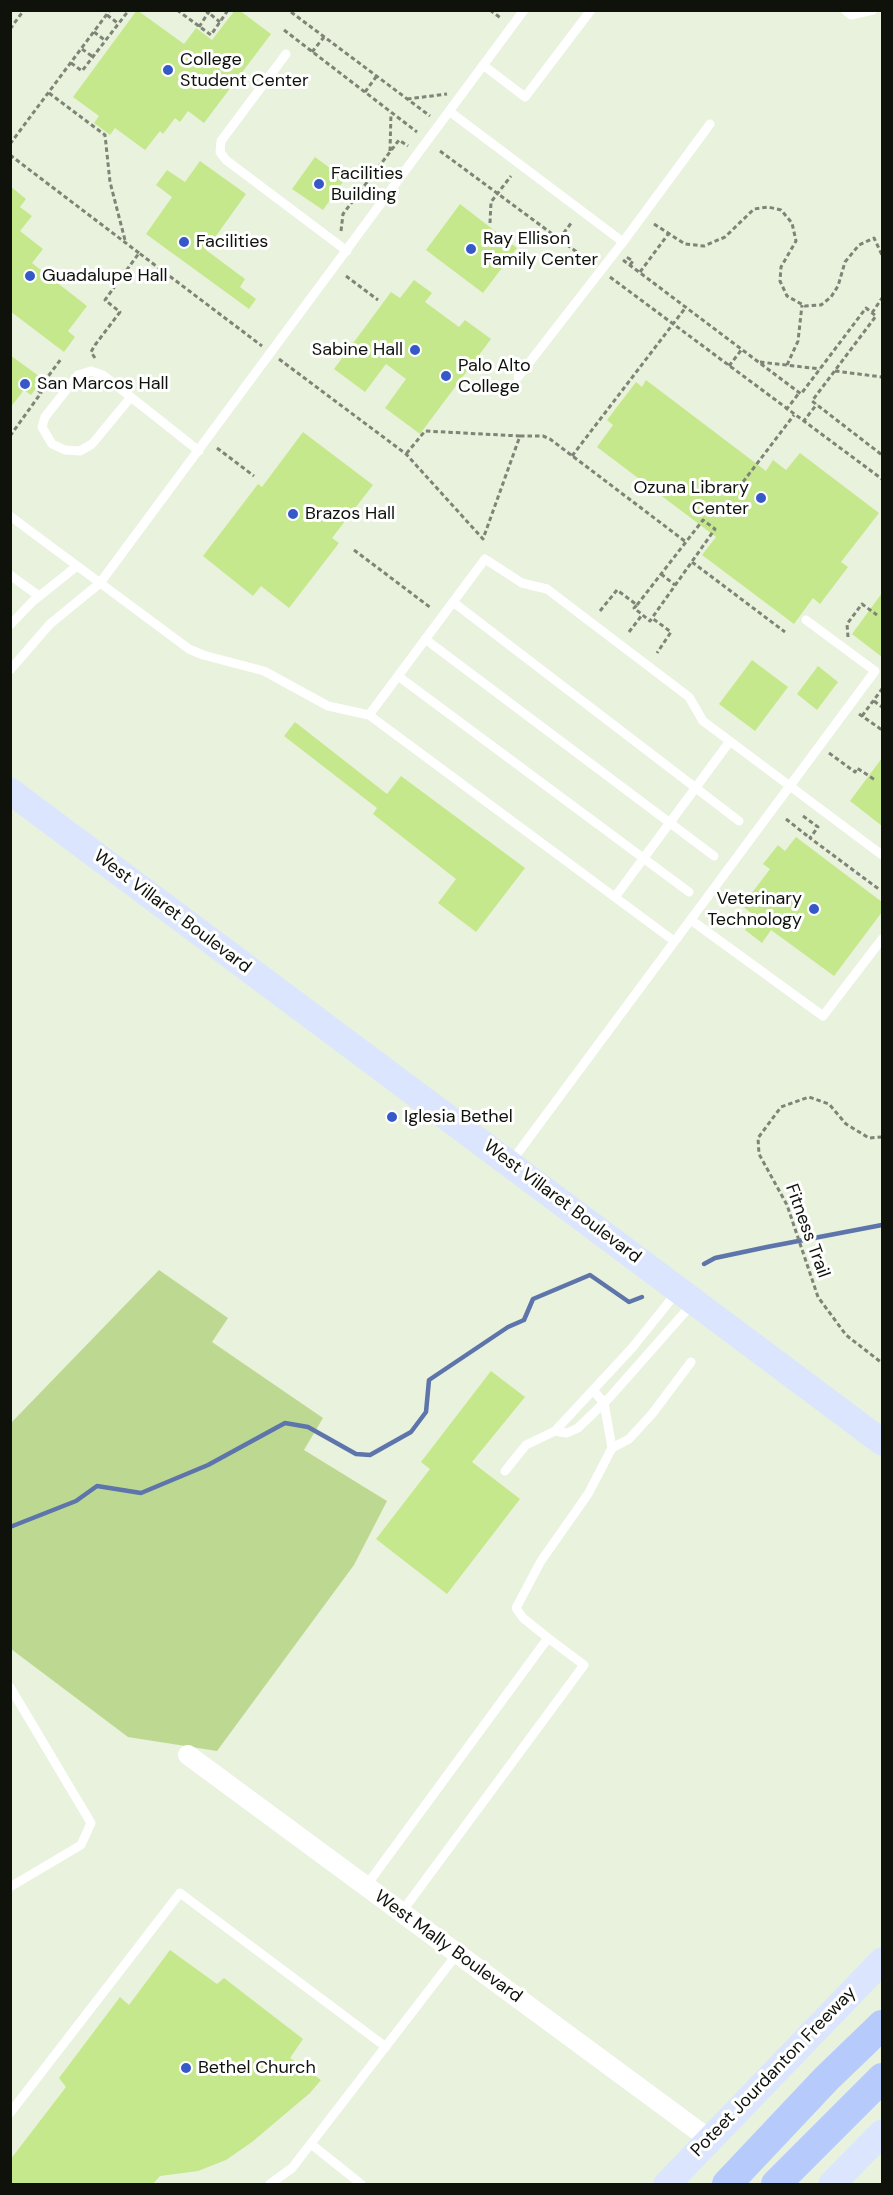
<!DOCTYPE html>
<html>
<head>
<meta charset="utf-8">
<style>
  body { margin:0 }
  #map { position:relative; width:893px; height:2195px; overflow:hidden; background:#e9f2dd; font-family:"DM Sans",sans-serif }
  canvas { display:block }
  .frame { position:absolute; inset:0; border:12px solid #0f120b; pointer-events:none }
</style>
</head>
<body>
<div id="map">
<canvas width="893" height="2195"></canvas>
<div class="frame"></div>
</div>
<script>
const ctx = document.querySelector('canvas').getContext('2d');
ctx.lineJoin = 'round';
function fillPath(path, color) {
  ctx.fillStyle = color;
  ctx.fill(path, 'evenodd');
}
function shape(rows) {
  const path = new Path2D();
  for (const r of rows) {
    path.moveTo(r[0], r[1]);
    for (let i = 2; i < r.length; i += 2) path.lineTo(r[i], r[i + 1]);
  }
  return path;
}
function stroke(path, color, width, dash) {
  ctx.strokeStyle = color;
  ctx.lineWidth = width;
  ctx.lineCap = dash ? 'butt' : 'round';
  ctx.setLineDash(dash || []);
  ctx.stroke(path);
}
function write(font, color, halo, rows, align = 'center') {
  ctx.font = font + ' "DM Sans",sans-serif';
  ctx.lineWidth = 6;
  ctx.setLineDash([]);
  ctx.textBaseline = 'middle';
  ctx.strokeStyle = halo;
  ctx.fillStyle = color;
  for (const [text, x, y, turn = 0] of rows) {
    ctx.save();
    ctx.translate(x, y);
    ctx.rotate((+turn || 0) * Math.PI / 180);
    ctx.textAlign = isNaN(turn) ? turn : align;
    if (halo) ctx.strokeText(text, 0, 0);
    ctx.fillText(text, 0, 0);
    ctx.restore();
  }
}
const green = shape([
  [159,1270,228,1318,212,1342,323,1418,304,1450,387,1501,354,1565,217,1751,128,1737,11,1649,10,1424]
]);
const stream = shape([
  [704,1264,715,1258,767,1247,882,1225],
  [10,1527,76,1501,97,1486,141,1493,208,1465,285,1423,308,1427,356,1454,370,1455,411,1432,426,1412,429,1380,508,1327,524,1320,533,1299,590,1275,629,1302,642,1297]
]);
const building = shape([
  [137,10,184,44,196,28,212,40,235,10,239,10,271,34,204,123,188,111,180,122,175,118,163,134,160,131,145,150,115,128,110,135,94,123,99,116,73,97],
  [315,157,345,179,323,210,292,189],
  [200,161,246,194,206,250,245,279,240,287,256,299,249,309,146,234,172,197,156,185,167,170,185,182],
  [10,186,26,199,20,207,32,216,20,231,43,249,32,263,87,306,68,331,75,337,64,352,10,311],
  [460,204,517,248,483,293,426,250],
  [414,280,432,293,425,302,459,327,465,320,491,339,420,434,385,408,406,379,386,364,365,392,334,369,391,292,400,298],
  [10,355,43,379,31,395,24,390,10,408],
  [646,380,766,471,773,460,786,470,800,453,879,513,841,562,848,567,820,604,813,598,794,624,702,555,716,537,597,447,613,425,607,420,636,382,642,387],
  [303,432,373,485,332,538,339,543,289,608,261,586,253,596,203,556,258,484,262,487],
  [882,593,882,657,852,634],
  [752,660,788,687,755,731,719,704],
  [818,666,838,682,817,710,797,694],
  [295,722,387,794,401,776,525,868,476,932,438,903,456,879,373,814,377,808,284,736],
  [882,758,882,826,850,801],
  [796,837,882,902,882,912,834,976,771,930,762,943,745,930,755,916,742,906,770,869,763,864,778,845,785,851],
  [491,1371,525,1397,472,1462,520,1499,447,1594,376,1539,430,1469,421,1462],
  [170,1950,217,1984,224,1978,303,2039,290,2058,321,2080,310,2093,252,2142,226,2160,198,2171,160,2176,153,2184,10,2184,10,2160,66,2087,59,2078,120,1997,129,2005]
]);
const path = shape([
  [177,10,211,35,228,10],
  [205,10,220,22],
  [490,10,502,19],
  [291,12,430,116],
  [107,15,119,24],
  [199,27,210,10],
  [10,29,24,10],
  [284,30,417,132],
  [94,32,106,41],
  [82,49,93,57],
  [312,52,324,37],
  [71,63,82,71,129,10],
  [365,92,376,77],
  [49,93,105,135,110,182,126,244],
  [407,99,447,94],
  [10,144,110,10],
  [390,151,391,113],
  [440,151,593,264],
  [10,155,139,253],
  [490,223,491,202,511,176],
  [654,224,685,244,704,246,725,237,754,209,768,207,781,210,792,223,796,241,781,267,780,281,787,296,805,306,821,305,831,297,838,286,845,262,859,245,874,238,882,255],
  [341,231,343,214,399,140,408,146],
  [559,239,572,222],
  [623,260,801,394,866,308,876,316,812,401,882,455],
  [630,265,633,261,628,258,630,256],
  [640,272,669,233],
  [346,276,378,300],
  [610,277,882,479],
  [872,313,882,298],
  [95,358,91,352,95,345,120,312,105,300,139,253,262,346],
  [279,359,406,454,483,539,520,436,425,431,406,454],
  [760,362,820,369],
  [787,365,798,341,802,305],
  [729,366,742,349],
  [835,371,882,377],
  [786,410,799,393],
  [803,422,817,404],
  [10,436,41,393,38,390,61,359],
  [520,436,543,436,550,439,686,542],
  [217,448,254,476],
  [572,456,686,307],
  [743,482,794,415],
  [354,550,431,608],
  [692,562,785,632],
  [661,574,675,585],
  [637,605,703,520,715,529,652,618],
  [600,611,617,590,637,605,634,608,650,621,652,618,671,632,657,653],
  [629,632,642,615],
  [848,637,847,624,862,604,877,615],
  [874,701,882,707],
  [859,714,882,730],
  [862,716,882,689],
  [829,753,855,772,857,768,875,780],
  [803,816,818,827,810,838,880,890],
  [786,819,810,838],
  [882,1137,869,1138,846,1124,829,1104,809,1097,781,1107,758,1138,759,1154,787,1205,818,1297,846,1335,882,1363]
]);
const lane = shape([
  [845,10,851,15,873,10],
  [286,54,221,141,220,152,226,160,347,251],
  [483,65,525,97,591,10],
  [449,111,623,242,710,124],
  [518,377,623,242],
  [131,397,92,444,80,451,65,450,52,444,42,427,45,417,78,375,91,371,103,375,199,451],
  [10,516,189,649,203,655,264,671,328,706,369,715,674,941],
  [10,575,39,596],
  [453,602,739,821],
  [10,625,32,602,77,566],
  [425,639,714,856],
  [10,670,50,624,100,583,524,10],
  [398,676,689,892],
  [369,715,485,559,522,583,547,589,689,697,703,721,882,855],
  [615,897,730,741],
  [691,920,823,1016,882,939],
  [511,1162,875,671,806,620],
  [555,1431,632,1348,677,1292],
  [612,1448,629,1439,652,1414,691,1362],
  [505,1471,526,1445,555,1431,567,1433,578,1428,610,1397,693,1303],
  [10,1687,91,1823,81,1845,10,1887],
  [366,1886,548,1638,523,1618,516,1608,541,1561,588,1494,612,1448,604,1403,593,1390],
  [401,1913,584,1665,548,1638],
  [10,2113,180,1893,386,2047],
  [311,2144,361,2184],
  [270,2184,292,2168,457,1954]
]);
const street = shape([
  [188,1755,709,2139]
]);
const secondary = shape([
  [10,791,882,1442],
  [667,2184,882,1961],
  [832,2184,882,2133]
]);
const primary = shape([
  [727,2184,826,2079,882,2025],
  [776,2184,882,2078]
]);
const markers = [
  [168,70,6,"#3659ca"],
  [319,184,6,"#3659ca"],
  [184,242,6,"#3659ca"],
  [471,249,6,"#3659ca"],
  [30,276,6,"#3659ca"],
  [415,350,6,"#3659ca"],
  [446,376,6,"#3659ca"],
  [25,384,6,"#3659ca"],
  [761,498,6,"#3659ca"],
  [293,514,6,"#3659ca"],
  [814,909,6,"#3659ca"],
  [392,1117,6,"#3659ca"],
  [186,2068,6,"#3659ca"]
];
const poiNames = [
  ["College",180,60],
  ["Student Center",180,81],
  ["Facilities",331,174],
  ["Building",331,195],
  ["Ray Ellison",483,239],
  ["Family Center",483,260],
  ["Facilities",196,242],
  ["Guadalupe Hall",42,276],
  ["Sabine Hall",403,350,"right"],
  ["Palo Alto",458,366],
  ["College",458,387],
  ["San Marcos Hall",37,384],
  ["Ozuna Library",749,488,"right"],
  ["Center",749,509,"right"],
  ["Brazos Hall",305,514],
  ["Veterinary",802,899,"right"],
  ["Technology",802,920,"right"],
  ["Iglesia Bethel",404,1117],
  ["Bethel Church",198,2068]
];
const streetNames = [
  ["West Villaret Boulevard",172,912,37],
  ["West Villaret Boulevard",562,1202,37],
  ["Fitness Trail",807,1231,70],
  ["West Mally Boulevard",448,1947,36],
  ["Poteet Jourdanton Freeway",774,2072,-46]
];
fillPath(green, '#bdd991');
stroke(stream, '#5d75ab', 4.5);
fillPath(building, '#c5e88c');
stroke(path, '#7e8476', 3, [4.5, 3]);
stroke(lane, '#fff', 9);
stroke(street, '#fff', 20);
stroke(secondary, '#dbe5fe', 27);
stroke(primary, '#b6cafc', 30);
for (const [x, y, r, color] of markers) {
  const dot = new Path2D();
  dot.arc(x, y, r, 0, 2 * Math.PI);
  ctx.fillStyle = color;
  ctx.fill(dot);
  stroke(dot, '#fff', 2);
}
write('18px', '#0f120b', '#fff', poiNames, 'left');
write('18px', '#0f120b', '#fff', streetNames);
</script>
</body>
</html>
